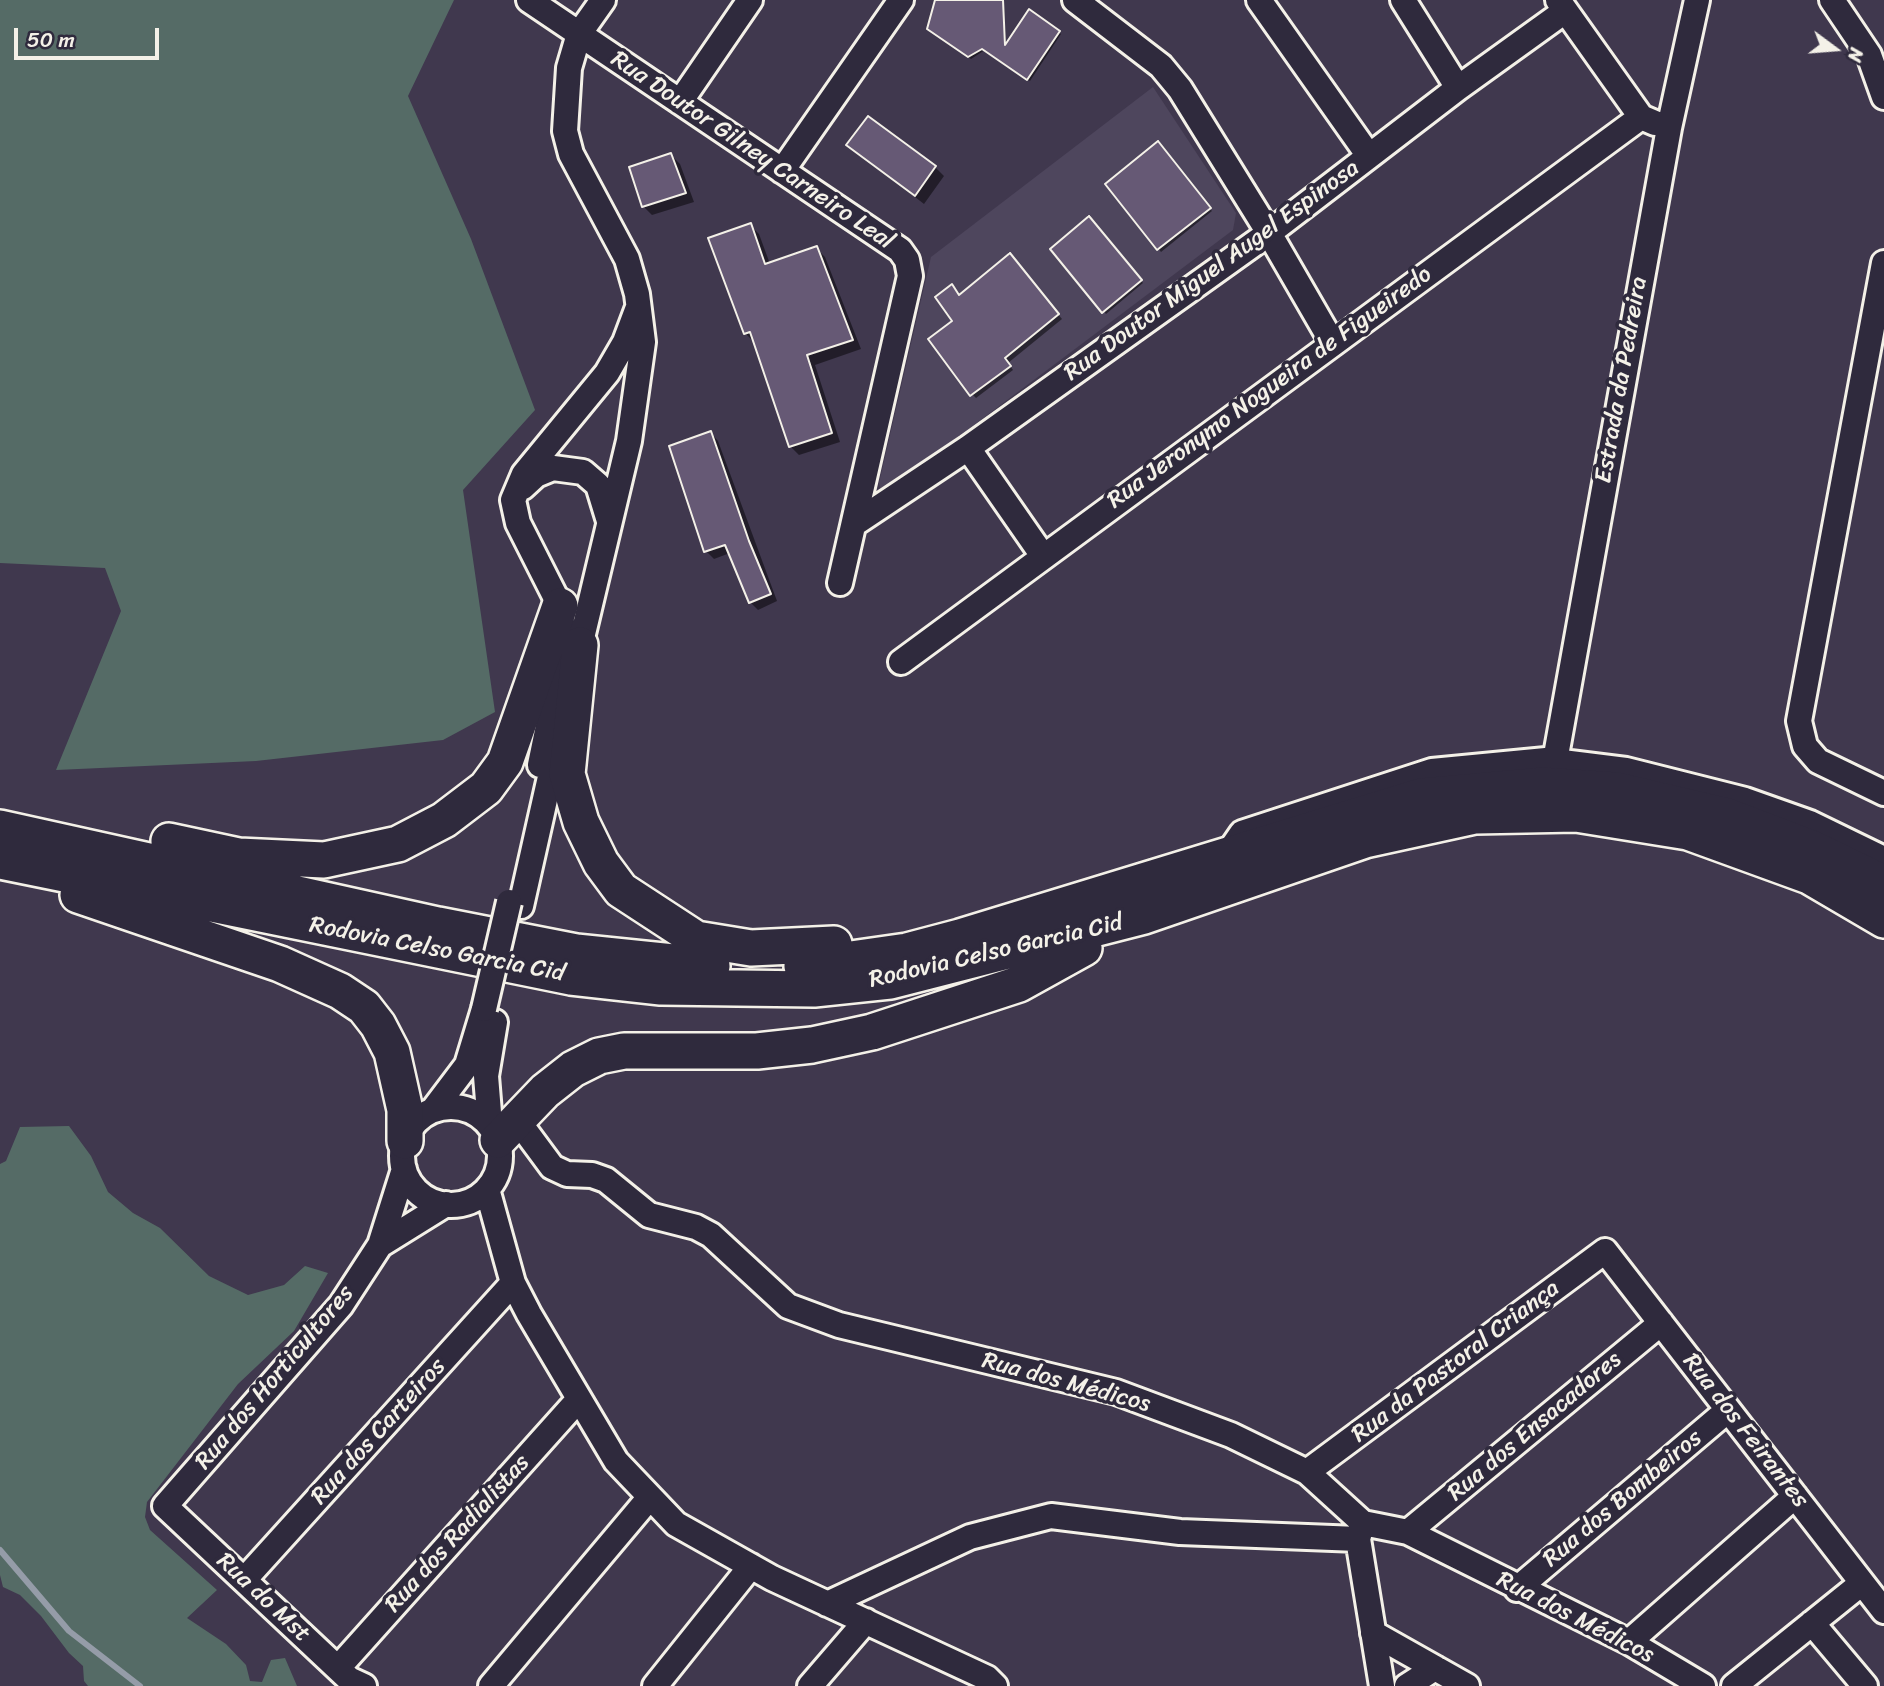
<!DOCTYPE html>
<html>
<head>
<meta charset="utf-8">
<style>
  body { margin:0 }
  #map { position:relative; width:1884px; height:1686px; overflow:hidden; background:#40384e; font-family:Sriracha,sans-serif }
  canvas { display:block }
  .north { position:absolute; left:1800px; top:14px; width:70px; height:70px; -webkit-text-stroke:5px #2f2a3d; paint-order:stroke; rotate:106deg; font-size:19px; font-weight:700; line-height:28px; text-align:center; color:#f4f1e8 }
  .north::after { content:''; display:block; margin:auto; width:24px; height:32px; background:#f4f1e8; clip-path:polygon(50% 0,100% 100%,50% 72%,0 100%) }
  .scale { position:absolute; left:14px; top:28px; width:145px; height:32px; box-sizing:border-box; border:4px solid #f4f1e8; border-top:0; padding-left:9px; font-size:21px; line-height:24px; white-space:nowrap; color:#f4f1e8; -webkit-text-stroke:5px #2f2a3d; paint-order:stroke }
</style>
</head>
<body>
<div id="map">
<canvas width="1884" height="1686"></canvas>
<div class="north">N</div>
<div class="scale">50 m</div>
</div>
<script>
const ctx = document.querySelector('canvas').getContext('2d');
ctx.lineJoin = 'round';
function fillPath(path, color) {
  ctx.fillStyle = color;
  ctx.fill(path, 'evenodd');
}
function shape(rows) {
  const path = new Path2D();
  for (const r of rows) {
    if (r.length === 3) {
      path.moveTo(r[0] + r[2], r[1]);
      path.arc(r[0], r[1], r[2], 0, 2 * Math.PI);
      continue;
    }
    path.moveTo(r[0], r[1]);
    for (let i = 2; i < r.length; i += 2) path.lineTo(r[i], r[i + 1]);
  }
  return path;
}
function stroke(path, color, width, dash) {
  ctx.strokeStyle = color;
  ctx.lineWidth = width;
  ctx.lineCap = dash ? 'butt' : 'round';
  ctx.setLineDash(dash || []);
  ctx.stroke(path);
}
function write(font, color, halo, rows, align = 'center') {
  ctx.font = font + ' Sriracha,sans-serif';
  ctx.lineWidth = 7;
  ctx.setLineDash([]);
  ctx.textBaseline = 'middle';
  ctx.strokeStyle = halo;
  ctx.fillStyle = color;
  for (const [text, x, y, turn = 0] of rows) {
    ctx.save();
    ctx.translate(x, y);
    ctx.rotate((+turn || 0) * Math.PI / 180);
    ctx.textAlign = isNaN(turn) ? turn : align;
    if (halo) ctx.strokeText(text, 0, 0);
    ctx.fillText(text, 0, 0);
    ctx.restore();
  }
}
const built = shape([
  [1153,87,1236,213,1233,230,893,486,880,488,879,483,931,257]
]);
const green = shape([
  [0,0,454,0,408,96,471,239,535,410,463,490,495,712,443,740,256,761,56,770,121,611,105,568,0,563],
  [69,1126,91,1156,108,1192,133,1213,160,1228,209,1276,248,1295,284,1285,305,1266,328,1273,294,1331,238,1384,147,1502,145,1517,150,1530,217,1590,187,1618,226,1644,246,1665,250,1681,262,1682,271,1660,285,1658,297,1686,88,1686,84,1681,83,1666,69,1653,41,1616,20,1595,3,1587,0,1575,0,1164,6,1161,20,1127]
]);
const shadow = shape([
  [936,0,997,0,1004,6,1006,46,1059,32,1061,34,1030,81,985,50,971,59,932,31],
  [848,145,935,167,944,176,924,204],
  [1160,146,1212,211,1161,252,1107,184],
  [671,155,680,164,694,202,652,215,643,206],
  [1089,218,1143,283,1106,314,1052,249],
  [750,225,759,234,770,264,816,248,825,257,861,349,815,365,840,442,799,455,790,446,754,342,745,333],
  [1014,260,1062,319,1008,363,1013,370,976,398,972,394,955,321,960,297],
  [711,433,718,441,777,601,758,610,750,602,730,553,714,559,706,551,671,447]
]);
const stream = shape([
  [0,1550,69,1631,140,1686]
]);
const building = shape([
  [935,0,1003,0,1005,45,1029,9,1060,31,1027,80,982,49,968,57,927,29,935,0],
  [868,116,936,166,915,196,846,145,868,116],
  [1158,141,1211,208,1157,250,1105,184,1158,141],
  [671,153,686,193,642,207,629,167,671,153],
  [1089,216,1142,280,1102,313,1050,249,1089,216],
  [751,223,765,264,817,246,853,340,807,355,832,433,789,447,750,332,744,334,708,238,751,223],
  [1010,253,1059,314,1005,358,1011,366,970,396,928,339,952,321,935,297,952,284,959,295,1010,253],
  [711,431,749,541,771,594,749,603,725,545,704,552,669,446,711,431]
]);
const minor = shape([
  [529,0,900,250,907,260,910,276,840,583],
  [1075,0,1161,66,1180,89,1269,233,1332,342],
  [1259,0,1369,156],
  [1403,0,1458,88],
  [1558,0,1641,117,1655,123],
  [1832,0,1869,55,1884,97],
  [680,102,750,0],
  [782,171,901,0],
  [1884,263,1799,721,1805,746,1818,761,1884,793],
  [968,448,1043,556],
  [523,487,536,475,553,468,583,472,598,485,609,521],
  [854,524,968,448,1269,233,1458,88,1565,11],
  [577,659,629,441,643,342,637,294,627,259,571,154,565,131,569,68,579,34,603,0],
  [901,662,1641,117],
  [1555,761,1669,128,1697,0],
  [540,765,562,658,563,632,560,606,518,523,513,500,524,474,607,373,625,342,637,310],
  [1231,849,1242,833,1432,771,1546,760,1626,770,1745,800,1810,823,1884,859],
  [521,906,557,746],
  [451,1156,49],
  [433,1110,467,1065,484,1009],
  [518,1121,552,1167,567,1174,592,1175,606,1180,649,1215,696,1227,711,1235,788,1306,839,1325,1116,1392,1231,1435,1307,1472,1363,1523,1408,1532,1629,1642,1703,1686],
  [490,1125,486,1076,495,1022],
  [487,1189,513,1283,529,1314,616,1461,676,1524,772,1578,987,1678,995,1686],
  [380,1245,446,1204],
  [1307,1472,1605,1251,1884,1611],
  [1362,1525,1358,1539,1382,1686],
  [1408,1532,1661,1323],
  [244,1580,513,1283],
  [1517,1589,1728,1410],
  [827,1604,970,1537,1051,1516,1180,1532,1358,1539],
  [1812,1623,1865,1686],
  [1373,1633,1467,1686],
  [1629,1642,1795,1496],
  [338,1668,579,1399],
  [364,1686,349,1679,165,1506,341,1305,380,1245,404,1169],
  [491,1686,650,1497],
  [655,1686,751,1566],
  [810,1686,866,1621],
  [1407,1686,1435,1668],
  [1734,1686,1862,1583]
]);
const highway = shape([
  [580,645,567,774,581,822,601,863,621,890,696,939,751,948,834,944],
  [0,828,438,925,576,952,712,966],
  [169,841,239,856,324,860,398,844,444,820,486,788,505,762,560,606],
  [0,861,571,977,661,987,814,989,890,981,1144,916,1365,840,1475,816,1576,814,1688,832,1809,876,1884,920],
  [78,895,280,964,340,991,364,1007,378,1025,392,1052,405,1110,405,1141],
  [802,966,907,951,960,937,1421,796,1543,785,1617,790,1728,816,1812,848,1884,883],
  [498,1140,545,1091,573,1069,599,1056,624,1051,757,1051,812,1045,872,1032,1019,984,1084,948]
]);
const minorBridge = shape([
  [484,1009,509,902]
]);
const streetNames = [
  ["Rua Doutor Gilney Carneiro Leal",752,151,34],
  ["Rua Doutor Miguel Augel Espinosa",1212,271,-36],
  ["Estrada da Pedreira",1622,380,-80],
  ["Rua Jeronymo Nogueira de Figueiredo",1270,388,-36],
  ["Rodovia Celso Garcia Cid",437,950,11],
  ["Rodovia Celso Garcia Cid",996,952,-13],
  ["Rua da Pastoral Criança",1456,1362,-37],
  ["Rua dos Horticultores",275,1378,-50],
  ["Rua dos Médicos",1066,1383,15],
  ["Rua dos Ensacadores",1535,1427,-40],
  ["Rua dos Feirantes",1745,1431,52],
  ["Rua dos Carteiros",379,1432,-48],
  ["Rua dos Bombeiros",1623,1499,-40],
  ["Rua dos Radialistas",458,1534,-48],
  ["Rua do Mst",263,1598,43],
  ["Rua dos Médicos",1575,1618,27]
];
fillPath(built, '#4e465d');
fillPath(green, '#556b66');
fillPath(shadow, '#0007');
stroke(stream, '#959ca8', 6);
fillPath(building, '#665975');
stroke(building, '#f4f1e8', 2);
stroke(minor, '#f4f1e8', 30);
stroke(highway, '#f4f1e8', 40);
stroke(minor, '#2f2a3d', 24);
stroke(highway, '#2f2a3d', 35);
stroke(minorBridge, '#f4f1e8', 30, []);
stroke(minorBridge, '#2f2a3d', 24);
write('24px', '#f4f1e8', '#2f2a3d', streetNames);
</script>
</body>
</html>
